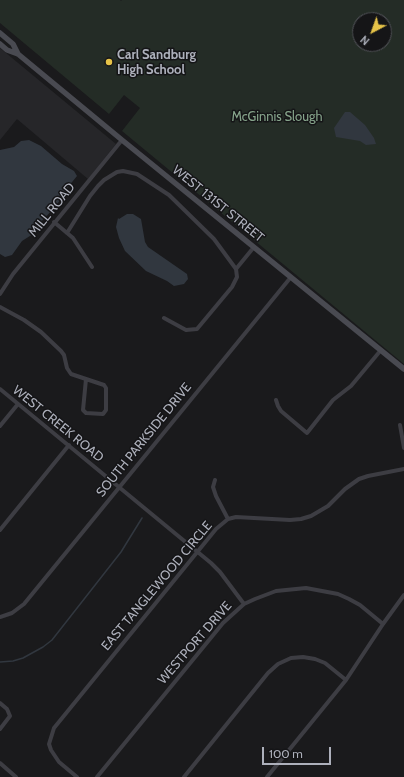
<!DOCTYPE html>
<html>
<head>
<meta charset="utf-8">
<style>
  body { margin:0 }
  #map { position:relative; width:404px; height:777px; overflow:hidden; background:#1a1a1c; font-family:Cabin,sans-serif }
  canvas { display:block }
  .north { position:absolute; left:352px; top:12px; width:40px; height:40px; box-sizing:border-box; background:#151517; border:1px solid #525359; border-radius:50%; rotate:221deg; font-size:11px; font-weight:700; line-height:16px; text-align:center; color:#adb0bb }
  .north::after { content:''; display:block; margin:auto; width:14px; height:18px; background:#e6c348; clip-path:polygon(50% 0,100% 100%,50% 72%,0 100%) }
  .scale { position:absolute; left:262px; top:747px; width:69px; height:18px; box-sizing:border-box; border:2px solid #adb0bb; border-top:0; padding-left:5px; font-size:12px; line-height:14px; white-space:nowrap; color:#adb0bb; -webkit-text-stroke:3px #151517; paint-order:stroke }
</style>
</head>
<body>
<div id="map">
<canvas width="404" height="777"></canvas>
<div class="north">N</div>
<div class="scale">100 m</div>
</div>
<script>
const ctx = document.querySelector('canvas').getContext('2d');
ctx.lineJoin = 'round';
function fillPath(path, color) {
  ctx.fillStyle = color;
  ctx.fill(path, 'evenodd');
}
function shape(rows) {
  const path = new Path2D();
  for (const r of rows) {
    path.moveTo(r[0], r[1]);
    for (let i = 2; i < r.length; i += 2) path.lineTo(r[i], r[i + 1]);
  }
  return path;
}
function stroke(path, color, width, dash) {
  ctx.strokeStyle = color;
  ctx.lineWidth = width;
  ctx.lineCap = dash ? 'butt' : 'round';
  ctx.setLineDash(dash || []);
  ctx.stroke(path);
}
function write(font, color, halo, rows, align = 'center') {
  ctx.font = font + ' Cabin,sans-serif';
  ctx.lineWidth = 3;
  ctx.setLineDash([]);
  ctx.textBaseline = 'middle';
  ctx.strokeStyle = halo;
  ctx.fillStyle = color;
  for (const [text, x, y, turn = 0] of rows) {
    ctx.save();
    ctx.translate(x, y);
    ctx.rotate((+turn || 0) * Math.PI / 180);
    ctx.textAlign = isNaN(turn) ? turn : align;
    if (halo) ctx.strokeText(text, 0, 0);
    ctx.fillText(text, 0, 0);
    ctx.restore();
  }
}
const built = shape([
  [0,48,116,144,88,179,17,119,0,140]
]);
const green = shape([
  [0,0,120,0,121,1,122,0,404,0,404,364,122,131,140,108,124,95,109,114,0,23],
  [360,20,384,20,384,44,360,44]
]);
const water = shape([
  [345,112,350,112,365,125,374,138,376,144,366,145,360,141,336,137,334,128],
  [29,140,41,146,62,164,74,171,77,176,68,187,63,196,55,207,37,226,33,234,22,241,12,255,5,257,0,254,0,150,14,147,21,141],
  [127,214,133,214,141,219,145,242,148,247,187,274,188,279,184,284,174,286,167,281,146,271,125,251,119,238,116,227,118,218,119,219]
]);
const stream = shape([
  [0,662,13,661,23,658,43,647,52,640,121,552,142,518]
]);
const street = shape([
  [54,222,73,238,92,267],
  [67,233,90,196,98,186,104,180,117,172,123,171,137,174,169,195,214,239,236,269,237,277,232,287,197,329,186,330,164,318],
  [236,269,254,247],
  [0,294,13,274,122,140],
  [0,307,24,320,41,332,61,351,64,355,67,368,71,374,104,385,106,388,106,410,103,414,86,413,83,410,86,379],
  [0,389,211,563,220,572,244,604],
  [276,400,278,406,281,411,307,433,333,400,351,386,381,350],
  [400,425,404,448],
  [0,426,18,404],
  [215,480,213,487,216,496,228,519],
  [0,530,69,445],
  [0,617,12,613,24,604,291,277],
  [0,703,7,709,10,716,0,729],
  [0,763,16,777],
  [77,777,59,762,51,750,49,744,54,728,216,529,228,519,236,517,290,520,301,519,311,516,328,506,345,489,359,479,368,476,404,469],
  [97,777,223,623,244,604,255,599,276,591,306,588,338,594,349,599,360,605,383,624],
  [184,777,268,673,278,664,291,658,303,657,315,659,325,663,346,680],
  [267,777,346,680,383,624,404,595]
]);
const secondary = shape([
  [0,33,13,44,18,54],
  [0,44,7,50,18,54,122,140,404,369]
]);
const markers = [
  [109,62,4,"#e6c348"]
];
const poiNames = [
  ["Carl Sandburg",117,55],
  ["High School",117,70]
];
const parkNames = [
  ["McGinnis Slough",277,117]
];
const streetNames = [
  ["WEST 131ST STREET",218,204,39],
  ["MILL ROAD",52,210,-51],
  ["WEST CREEK ROAD",58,424,39],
  ["SOUTH PARKSIDE DRIVE",144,440,-51],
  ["EAST TANGLEWOOD CIRCLE",157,586,-50],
  ["WESTPORT DRIVE",195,643,-49]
];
fillPath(built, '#262629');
fillPath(green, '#242c26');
fillPath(water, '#31373f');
stroke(stream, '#31373f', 1.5);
stroke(street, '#3d3d43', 4);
stroke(secondary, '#494a51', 5.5);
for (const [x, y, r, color] of markers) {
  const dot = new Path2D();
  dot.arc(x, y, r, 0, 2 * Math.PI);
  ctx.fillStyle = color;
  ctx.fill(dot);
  stroke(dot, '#151517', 1.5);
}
write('bold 13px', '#adb0bb', '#151517', poiNames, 'left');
write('13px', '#86a48b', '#151517', parkNames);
write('13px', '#adb0bb', '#151517', streetNames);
</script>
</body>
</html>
